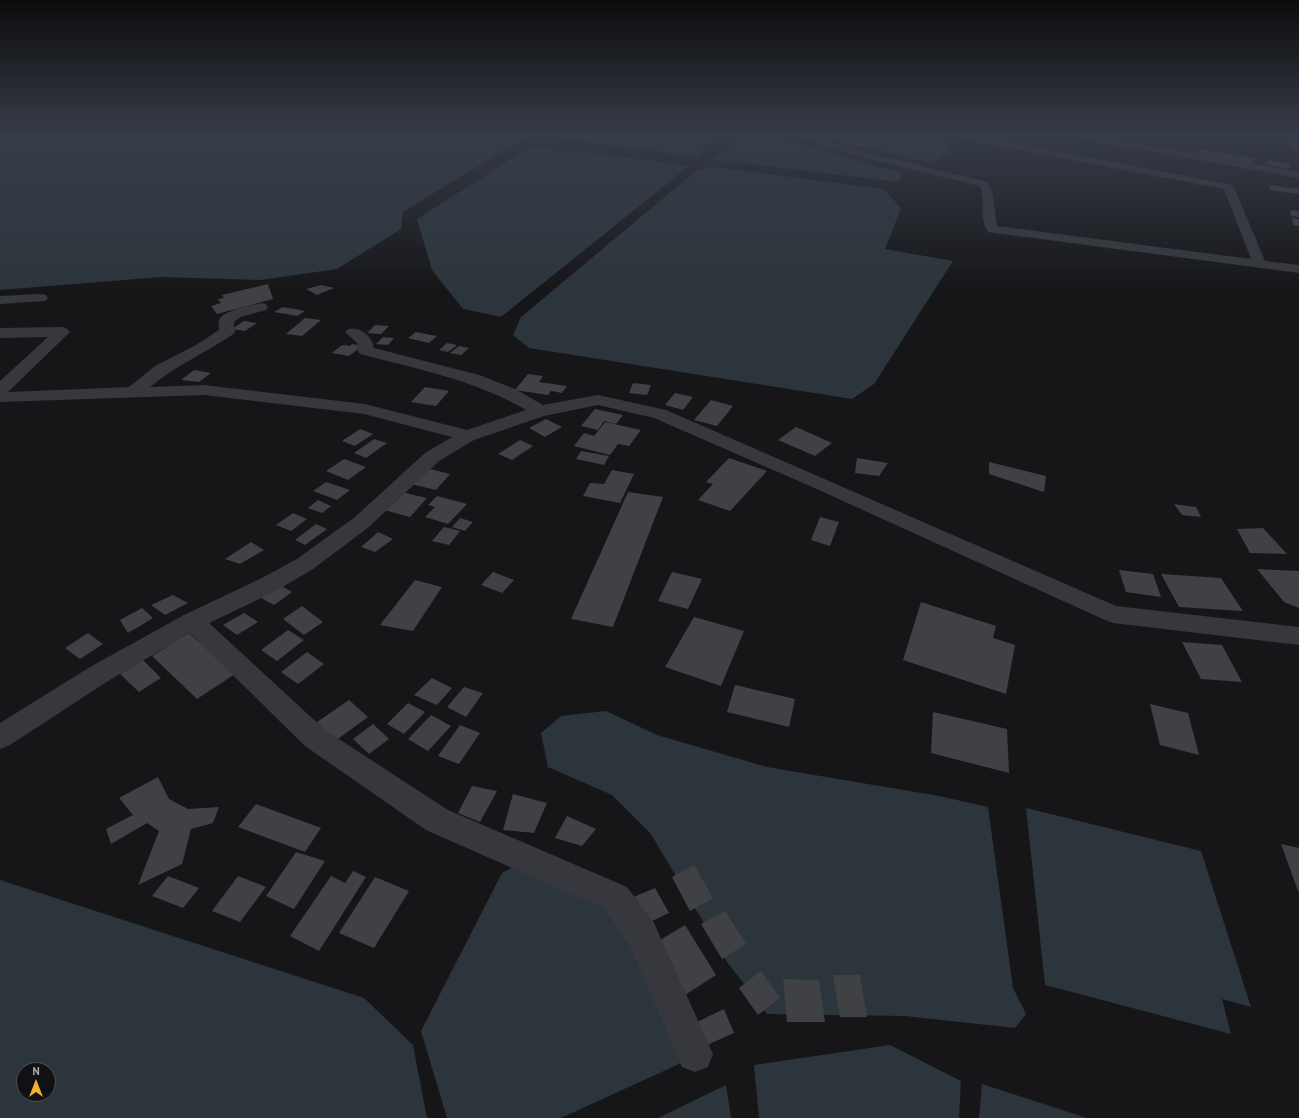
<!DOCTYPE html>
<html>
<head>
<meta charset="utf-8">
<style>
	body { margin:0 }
	#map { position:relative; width:1299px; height:1118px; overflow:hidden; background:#161618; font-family:"PT Sans",sans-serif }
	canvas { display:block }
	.north { position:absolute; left:16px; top:1062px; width:40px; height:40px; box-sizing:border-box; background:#111113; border:1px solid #4d4f55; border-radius:50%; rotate:0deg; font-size:11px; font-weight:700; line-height:16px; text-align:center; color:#a8adb8 }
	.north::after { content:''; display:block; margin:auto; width:14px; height:18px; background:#f2b134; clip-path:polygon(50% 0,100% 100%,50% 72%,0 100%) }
</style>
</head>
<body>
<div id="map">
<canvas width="1299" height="1118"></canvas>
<div class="north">N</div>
</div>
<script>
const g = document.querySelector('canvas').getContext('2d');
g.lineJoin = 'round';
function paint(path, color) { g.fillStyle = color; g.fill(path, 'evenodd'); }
const water = new Path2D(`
	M0,136H527L403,212L401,229L337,269L260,280L161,277L0,290Z
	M546,136H714L697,157Z
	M744,136H773L903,174L898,182L711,159Z
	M814,136H944L951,151L932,163Z
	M530,147L607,155L689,166L501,317L463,309L432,270L417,219Z
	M713,167L883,189L901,208L885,249L953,261L874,384L852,399L529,348L513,335L521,317L697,170Z
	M606,711L657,735L767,767L939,796L988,807L1013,988L1026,1014L1015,1028L905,1016L767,1014L727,962L651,834L612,795L548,767L541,733L561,716Z
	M1026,808L1201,851L1251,1007L1222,999L1231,1034L1045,985Z
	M526,860L621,911L690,1059L561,1118H447L421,1031L502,873Z
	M0,880L364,998L413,1045L427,1118H0ZM24,1070H48V1094H24Z
	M890,1045L961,1081L959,1118H759L754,1065Z
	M982,1084L1087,1118H979Z
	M726,1085L731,1118H658Z`);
const building = new Path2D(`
	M994,136H1009L1013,137L1006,142L989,139Z
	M1199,149L1256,158L1250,165L1197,155Z
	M1267,160L1292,164L1289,169L1264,164Z
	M1269,185L1299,189V194L1270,190Z
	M1290,210L1299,211V217L1291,216Z
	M1292,218L1299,219V226L1293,225Z
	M268,284L273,299L217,314L211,306L221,303L218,299L224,298L222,295Z
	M321,285L334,288L317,295L306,289Z
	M283,307L305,311L297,316L274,312Z
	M305,318L321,320L302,336L286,334Z
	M244,321L257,323L245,331L232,329Z
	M375,325L389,326L381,334L367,333Z
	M416,332L437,336L429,343L408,338Z
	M383,337L394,338L388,345L376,344Z
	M447,343L457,345L448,352L439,350Z
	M352,344L362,346L349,356L332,353L342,345L350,346Z
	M459,346L469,348L461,355L450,353Z
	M194,370L211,373L199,382L181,380Z
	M528,374L543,376L539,382L567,386L562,393L551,391L548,395L515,390Z
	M633,383L651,385L647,395L629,393Z
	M425,387L449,391L436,406L411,402Z
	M675,393L693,397L683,410L665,405Z
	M711,400L733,406L717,426L694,420Z
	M595,409L623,415L616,424L604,421L598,430L581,426Z
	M546,419L562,427L545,437L529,428Z
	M605,422L641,430L629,446L618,444L610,455L574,446L584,433L594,436Z
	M796,427L832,443L815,456L778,440Z
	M360,429L373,434L355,446L342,441Z
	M374,439L387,443L366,458L354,453Z
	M520,440L533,446L512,460L498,454Z
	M581,451L609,456L604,465L576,459Z
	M729,458L767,471L730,511L698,500L713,484L706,482Z
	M857,458L888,463L879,476L855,473Z
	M344,459L366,467L348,480L326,471Z
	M989,462L1046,476L1044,492L989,474Z
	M422,467L450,474L436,490L407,483Z
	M612,470L634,474L620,503L583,496L590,483L604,484Z
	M326,482L350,490L337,500L313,491Z
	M401,492L427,498L410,517L384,510Z
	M628,492L663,497L613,627L571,619Z
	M437,496L467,504L448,524L425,517L435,507L428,505Z
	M318,500L331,506L322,513L308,508Z
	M1174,504L1196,507L1201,517L1182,515Z
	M293,513L307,519L291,531L276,525Z
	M820,517L839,522L830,546L811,540Z
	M460,518L473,522L465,531L452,527Z
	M316,524L327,529L305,545L295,540Z
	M444,527L460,531L449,545L432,541Z
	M1263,528L1287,554L1250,553L1237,529Z
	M378,532L393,539L375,552L361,547Z
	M251,542L264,550L240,564L225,559Z
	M1257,569L1299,571V608L1284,602Z
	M1119,570L1153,574L1161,597L1126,592Z
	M493,572L514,580L502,593L481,585Z
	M672,572L702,579L688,609L658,601Z
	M1161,574L1221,578L1243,611L1179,607Z
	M415,580L442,587L413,631L380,625Z
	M278,584L292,592L274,605L261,598Z
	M173,595L188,603L165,615L151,605Z
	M921,602L996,626L993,638L1015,645L1006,694L903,660Z
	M302,606L323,622L304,635L283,619Z
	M142,608L153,618L128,633L120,620Z
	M244,613L258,622L237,635L223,625Z
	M694,617L744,631L721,686L665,667Z
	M288,630L304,640L277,661L261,650Z
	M88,633L103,644L80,659L65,648Z
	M189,633L235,674L197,699L152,656Z
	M1182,642L1222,645L1242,682L1201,679Z
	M307,652L324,664L298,684L281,672Z
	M143,660L161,678L139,692L120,674Z
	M432,678L452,688L437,705L414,695Z
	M735,685L795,699L789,727L727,712Z
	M464,687L483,693L466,717L447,707Z
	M349,700L368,717L335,741L317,722Z
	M408,703L425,712L404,734L387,724Z
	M1150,704L1188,713L1199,755L1160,745Z
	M933,712L1007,729L1009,773L931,753Z
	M431,715L451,726L428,751L408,739Z
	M373,724L389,739L369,754L353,739Z
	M460,725L480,733L459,764L438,756Z
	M158,777L169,799L188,809L219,807L213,823L191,829L182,864L138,885L159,831L147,823L111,844L106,829L133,815L119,798Z
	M472,786L497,791L480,822L458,813Z
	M513,794L547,803L534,833L503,830Z
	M256,804L321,828L305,852L238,827Z
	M567,816L596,829L582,846L555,838Z
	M1281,844L1299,848V892L1298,891Z
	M296,852L325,861L294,909L266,896Z
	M694,865L713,898L690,911L672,877Z
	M353,871L366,877L319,951L290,936L331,876L345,883Z
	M168,876L199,888L183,908L152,896Z
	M238,876L266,887L240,922L212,911Z
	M375,877L409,891L374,948L339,933Z
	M655,888L669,913L644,925L629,899Z
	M725,911L746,944L722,959L701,924Z
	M685,925L716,975L685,995L655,943Z
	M761,971L780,998L758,1015L739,988Z
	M833,975H860L867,1017H840Z
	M783,979L819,980L825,1022H787Z
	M724,1009L734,1033L707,1045L697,1022Z`);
const minor = new Path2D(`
	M795,136H810L855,150L988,182L993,195L997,226L1251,259L1224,189L961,139L957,136H978L1233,185L1265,261L1299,265V273L988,232C978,218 986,201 980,186L850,154Z
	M1076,136H1098L1299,172V178L1080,139Z
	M1285,136H1294L1299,144V155L1296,154Z
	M41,294L46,295L48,298L46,301L0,304V296Z
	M261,303L266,304L268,307L266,310L241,317L234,322L235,332L232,335C205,353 175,366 150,387L204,385L365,404L467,430L526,410C475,380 417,369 360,354L358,351L357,343L345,332L348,329C360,326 372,336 374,348L479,375L515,389L543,405L598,395L666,410L1116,606L1299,627V645L1113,623L1105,620L810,486L654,418L598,405L544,416L474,440L439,461L369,527L313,569L276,591L209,623L325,730L448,810L627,887L654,923L713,1054L708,1067L695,1072L682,1067L630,947L605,909L426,830L305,746L190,633L108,681L10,745L0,749V723L90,667L184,615L260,579L297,559L355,517L425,453L452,437L364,414L204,395L0,402V381L48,337L0,338V328L62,327L67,329L70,332L8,392L129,387L155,366L196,345L219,330C219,327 218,323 219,321C220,311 252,305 261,303Z`);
paint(water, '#2c353c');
paint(building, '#404145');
paint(minor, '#37383d');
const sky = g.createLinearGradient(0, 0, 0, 293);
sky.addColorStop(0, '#0c0c0d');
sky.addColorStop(0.46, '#363c48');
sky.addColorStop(1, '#363c4800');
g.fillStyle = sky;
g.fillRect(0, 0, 1299, 293);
</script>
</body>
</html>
